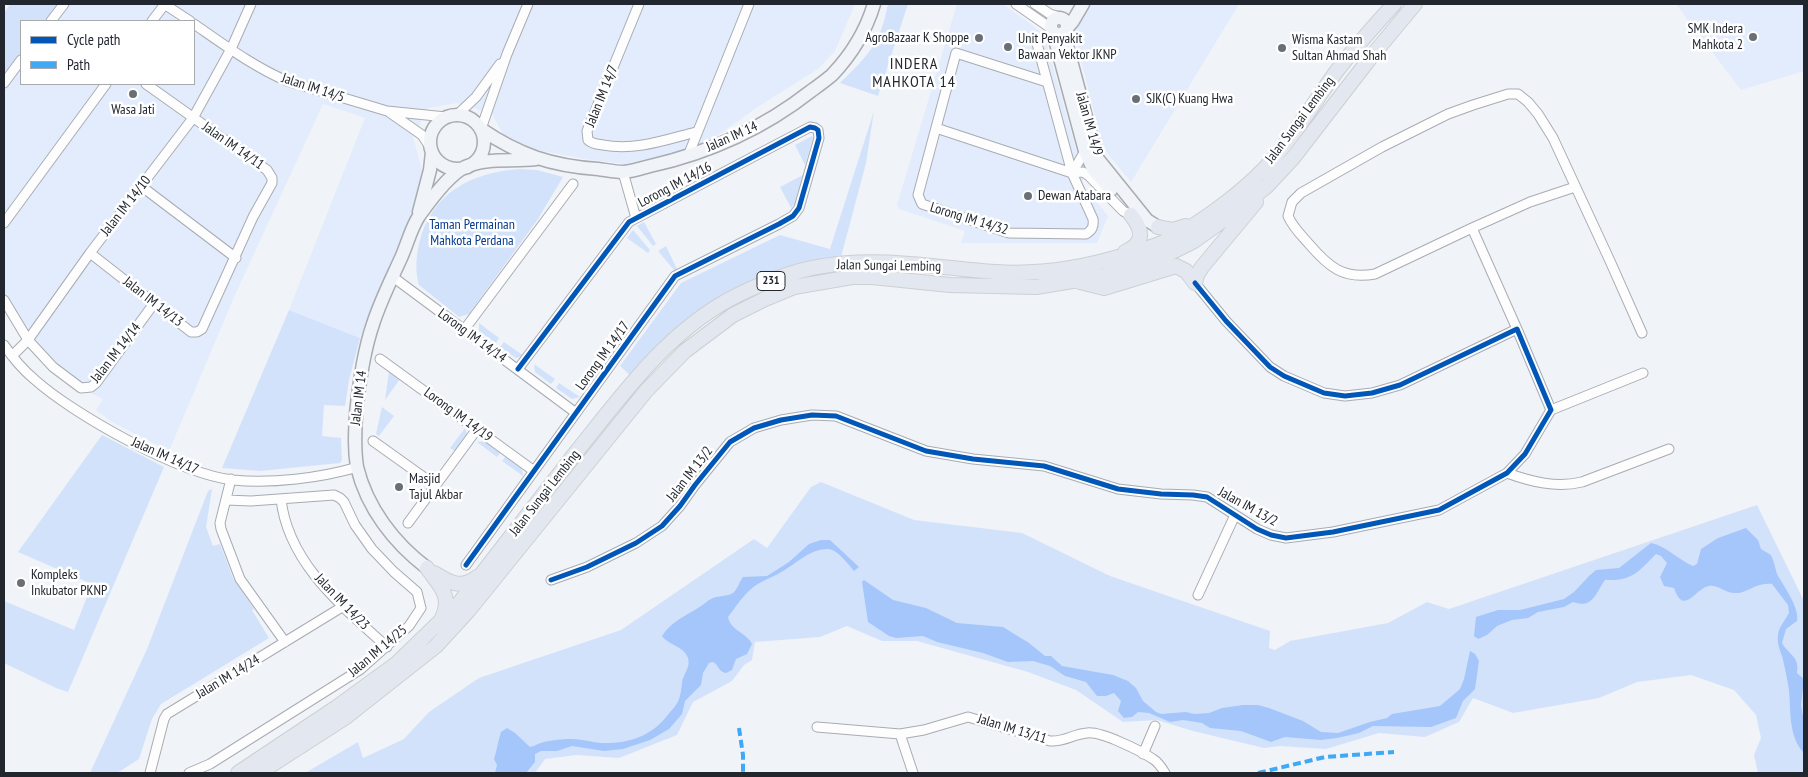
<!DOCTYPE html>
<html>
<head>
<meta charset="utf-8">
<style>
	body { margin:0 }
	#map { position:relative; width:1808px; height:777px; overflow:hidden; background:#f0f3f8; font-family:"PT Sans Narrow",sans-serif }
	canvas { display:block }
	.frame { position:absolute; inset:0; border:5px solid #22272f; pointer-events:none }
	.legend { position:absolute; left:20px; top:20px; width:175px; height:65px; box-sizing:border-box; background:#fff; border:1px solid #a7a9ac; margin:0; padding:6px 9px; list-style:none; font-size:15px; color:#22272f }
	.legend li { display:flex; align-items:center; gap:10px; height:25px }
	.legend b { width:25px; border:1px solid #a7a9ac }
</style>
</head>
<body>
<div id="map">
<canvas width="1808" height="777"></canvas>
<div class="frame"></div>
<ul class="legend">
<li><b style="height:6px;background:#0057b8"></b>Cycle path</li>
<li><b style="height:6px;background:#3fa9f5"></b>Path</li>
</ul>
</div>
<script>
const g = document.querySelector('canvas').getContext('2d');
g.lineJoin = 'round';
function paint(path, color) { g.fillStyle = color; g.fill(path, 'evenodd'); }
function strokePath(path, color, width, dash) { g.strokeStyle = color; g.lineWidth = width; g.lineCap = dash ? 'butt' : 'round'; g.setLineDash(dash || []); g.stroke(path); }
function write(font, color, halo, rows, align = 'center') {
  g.font = font + ' "PT Sans Narrow",sans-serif'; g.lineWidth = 5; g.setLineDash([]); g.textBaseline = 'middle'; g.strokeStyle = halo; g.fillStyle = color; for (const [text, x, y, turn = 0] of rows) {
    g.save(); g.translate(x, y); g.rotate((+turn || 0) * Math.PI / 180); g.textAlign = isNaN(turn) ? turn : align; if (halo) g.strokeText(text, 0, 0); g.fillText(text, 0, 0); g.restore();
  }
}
const built = new Path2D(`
	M64,4H855L835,51L818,69L756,108L711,140L682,151L625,164L585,159L532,149L516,144L503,134L492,114L457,103L428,108L413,137L423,174L421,193L360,338L289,310L365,118L323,104L234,297L169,451L112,422L96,410L103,399L81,388L53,367L4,300V83L21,60V84H194V21H51Z
	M957,4H1003L1044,34L1084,179L1081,183L1108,216L1097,243H961L965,231L899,209L897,205Z
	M1087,4H1239L1131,182L1103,148L1075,36L1073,35Z
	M1676,4H1804V71L1741,90Z`);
const green = new Path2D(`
	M10,4H59L47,21H21V56L4,79V13Z
	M888,4H908L878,96L840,83C869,54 880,45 888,4Z
	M874,111L866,163L841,257C817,262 791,265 767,274C712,294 675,334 633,373L630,375L620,366L681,283L780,235L830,249Z
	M812,136L813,138L805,165L795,145Z
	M519,169L537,170L563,177L538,219L469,314L459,317L419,285C415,272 416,257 419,244C431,193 470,173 519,169Z
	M803,175L795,203L791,208L780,187Z
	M644,222L656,244L653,246L637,226Z
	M633,230L650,250L648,253L627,238Z
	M666,246L677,269L674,270L658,251Z
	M289,310L360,338L349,380L345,406L324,405L322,436L341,438L342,460L340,463L260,471L222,468Z
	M479,323L499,338L496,343L479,331Z
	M504,342L524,356L516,358L500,347Z
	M534,364L555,379L551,384L535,372Z
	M389,371L400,379L385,400Z
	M559,383L580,397L572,399L556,388Z
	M382,407L394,416L379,436L376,434Z
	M465,428L467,434L455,451L450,448Z
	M102,435L164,467L68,692L56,688L4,663V601L74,630L92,584L18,552Z
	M485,441L501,452L497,457L477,442Z
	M506,456L522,468L523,476L502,461Z
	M821,482L914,520L1022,533L1110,576L1270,631L1269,648L1275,650L1290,641L1388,623L1427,602L1449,609L1757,505L1804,601V773H1758L1754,755L1761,738L1756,715L1734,690L1691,675L1637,682L1599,698L1513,713L1473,698L1459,722L1425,737L1379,733L1326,749L1280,746L1264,748L1193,731L1157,720L1123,722L1076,690L1028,672L917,641H882L847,626L820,637L755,642L752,660L744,665L732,681L693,702L677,735L619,758L576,755L545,759L535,773H305L358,742L363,758L404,739L429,712L479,678L621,630L754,539L767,548L811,487Z
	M212,489L206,527L213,546L220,544L233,578L254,609L252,610L269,638L161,704L152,719L139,759L117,773H90L147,649L208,491Z`);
const water = new Path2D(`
	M1746,528L1758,540L1761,549L1771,555C1774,561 1775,568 1777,574C1783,585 1800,608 1797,621L1786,629L1782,643C1785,650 1796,656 1797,664C1798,667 1797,670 1797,673L1804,679L1801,705L1804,722V753C1788,736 1791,711 1789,690C1788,683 1784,663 1782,656C1779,648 1777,643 1778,634C1779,627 1786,619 1789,613L1788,605L1772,584C1754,582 1748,594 1735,593C1725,593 1717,584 1709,586C1695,588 1684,617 1674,588L1664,586L1660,577L1667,563L1661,556L1656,554C1638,572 1633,581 1605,580C1595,594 1593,609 1573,602L1564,607L1538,612L1528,618L1512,620L1497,626L1487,635L1478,639L1474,636L1476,617L1498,610H1520L1564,599L1574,592L1589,576L1596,570L1619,568L1651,543C1666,546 1679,560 1693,566L1697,564L1701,549L1718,538Z
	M821,540H830L859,567L854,571C848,564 837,549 828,549C810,549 797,563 783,571C772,578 759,581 750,590C742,597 735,608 728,617C731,631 746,632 752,644L747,654L736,659L732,670L726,673C718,672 719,665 713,662L709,663L703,673L701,685L685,701L682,714L669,729L650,740L623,749L604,751L572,746L557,751H541L535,754V762L526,773H495L497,765L494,759C497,750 498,741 501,732L507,728L515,733L530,747C535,746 539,743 544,742C552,740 563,739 571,739C582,739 591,742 601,743C627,744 650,737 666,717C678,703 680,702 682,683C683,674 691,667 688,658C684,646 668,645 662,636C671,622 685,616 698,608C703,605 707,601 711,599C718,595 727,597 733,593C738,589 739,582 743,577L767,576L789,562L809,544Z
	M864,580L893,600L926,608L957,623L1003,627L1029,643L1045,656H1051L1062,666L1113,675L1128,681L1136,688L1143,701L1156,712L1161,714L1186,712L1194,714L1209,713L1222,708L1243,705H1258L1269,708L1303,721L1321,732L1338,733L1370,722L1387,718L1392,714L1440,706L1453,695L1460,689L1464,679L1470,651L1475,654L1479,661L1475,689L1463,701L1456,718L1431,727L1373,726L1359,733L1337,738L1321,740L1285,737L1271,742L1241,731L1210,728L1202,723L1183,720L1170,722L1149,713L1138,712L1132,717L1124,718L1118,711L1121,701L1114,693L1106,696H1097L1086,682L1065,676L1050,666L1033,661L1008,662L983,653L937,642L923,636L896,638L889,636L868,622L862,582Z`);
const street = new Path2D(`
	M164,4L190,21
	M639,4L587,131L588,140C592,144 597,144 603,145C635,151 665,140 696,132
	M1016,4L1052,29
	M1035,4L1050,14L1060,17
	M51,21L64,4
	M152,21L165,4
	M194,24C223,44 254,67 287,81L387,111L446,117
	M1036,40L1072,173L1093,219C1094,227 1092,230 1086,234L1009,233L922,204L918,195L956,53L1047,82
	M4,83L21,60
	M389,112L422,135L430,147
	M458,114L476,97L500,64
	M936,128L1072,173L1083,172L1089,176L1123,211L1131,215
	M481,129L507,54L528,4
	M688,156L749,4
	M623,172L636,218
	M1072,173L1085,151
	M141,186L236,258
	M4,223L106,84
	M1472,228L1530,202L1575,187
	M90,253L191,332H197L202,329L253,217L272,183V178L267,170L146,84
	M393,277L576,413
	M4,300L28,340L53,367L81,388L91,387L96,383L155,302
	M1517,329L1472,228L1375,274C1343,280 1328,266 1309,244C1301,235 1292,226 1288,216L1292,202L1301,193L1382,147L1448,114L1473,105L1508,94H1518L1528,102L1538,114L1553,138L1610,261L1642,333
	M464,330L573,184
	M4,345C13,358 22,369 34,379C74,415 180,474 233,480C272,484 320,478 358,467
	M12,356L28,340L90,253L193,118L231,49L251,4
	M380,359L534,471
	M1551,410L1643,373
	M373,441L436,486
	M1507,473C1532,482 1556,488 1582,482L1669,449
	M231,479L220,523L221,529L240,579L285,642
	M281,499C288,563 342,606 387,647
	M408,523L477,429
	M466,565L675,276L779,224L793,216L799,208L819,138L818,130L815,128L810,127L629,222L518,369
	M551,580L587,567L636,543L662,526L680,506L695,485L730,442L754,428L781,420L812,415L836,416L926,451L973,459L1044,466L1118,489L1161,494L1193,495L1207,497L1257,529L1271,535L1286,538L1333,532L1439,510L1507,473L1525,454L1551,410L1517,329L1400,385L1372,393L1345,396L1324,393L1284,376L1270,367L1226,321L1195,283
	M1198,595L1235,515
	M817,727L900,734L924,730L968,717L1050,741C1065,742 1073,734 1087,733C1101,731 1141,751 1153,759C1158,762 1162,768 1165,773
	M900,734L913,773
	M1143,754L1155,726
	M150,773L164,719L167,714L342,607
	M189,773L210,764L361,669L409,626L421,608L417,592L394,572L372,549L355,525L344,502L340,498L334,495L251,501L226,500`);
const secondary = new Path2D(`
	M1051 26a8 8 0 1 1 16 0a8 8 0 1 1-16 0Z
	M1067,28L1073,21L1083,4
	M1066,31V42L1097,158L1147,220L1158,227
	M1053,32L1085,151L1093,169L1111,190
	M430 142a27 27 0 1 1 54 0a27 27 0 1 1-54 0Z
	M481,129C519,155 552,166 598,169C606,170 616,172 624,172C633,171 642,168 650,166C708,153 764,128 811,91C818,86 825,81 832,75C852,54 866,31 874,4
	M419,212L430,170L432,152
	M427,568C394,543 367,508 357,467C354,449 355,432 356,414C359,384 363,353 373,324C380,302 391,280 401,258C407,245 411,228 419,216C429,202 448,175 465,167C488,157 513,162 536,159`);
const primary = new Path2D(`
	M1158,227L1173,230L1186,226
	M1125,252C1145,243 1143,230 1131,215
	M1080,282L1104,288L1176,266L1186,271L1195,283
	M1195,283L1197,275L1202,267L1256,202
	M427,568C439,585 453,596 442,618
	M434,573C449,582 460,590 477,577
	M238,773L337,707L396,664L460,602C499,551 538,501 577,451C622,395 664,336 728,300C754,286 794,270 823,266C878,256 940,268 995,272C1039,275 1083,268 1125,255C1140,250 1156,247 1170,239C1201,223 1241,193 1265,168C1292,139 1313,104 1336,72C1354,48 1374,26 1394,4
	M259,773L346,717L436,646L469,610L646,391L685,351L733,315L765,299L794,287L852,277H872L950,285L1036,287L1103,276L1158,259L1194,241L1236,211L1267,186L1293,158L1371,57L1415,4`);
const quiet = new Path2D(`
	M739,728L743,755V773
	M1258,773L1325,757L1394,752`);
const cycleway = new Path2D(`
	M466,565L675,276L779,224L793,216L799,208L819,138L818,130L815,128L810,127L629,222L518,369
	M551,580L587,567L636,543L662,526L680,506L695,485L730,442L754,428L781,420L812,415L836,416L926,451L973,459L1044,466L1118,489L1161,494L1193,495L1207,497L1257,529L1271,535L1286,538L1333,532L1439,510L1507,473L1525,454L1551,410L1517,329L1400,385L1372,393L1345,396L1324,393L1284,376L1270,367L1226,321L1195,283`);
const markers = [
	[1753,37,5,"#6a6e75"],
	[979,38,5,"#6a6e75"],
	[1008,47,5,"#6a6e75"],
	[1282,48,5,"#6a6e75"],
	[133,94,5,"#6a6e75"],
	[1136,99,5,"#6a6e75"],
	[1028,196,5,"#6a6e75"],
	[399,487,5,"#6a6e75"],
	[21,583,5,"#6a6e75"]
];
const shields = [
	[771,281,28]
];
const shieldNames = [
	["231",771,281]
];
const poiNames = [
	["SMK Indera",1743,29,"right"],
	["Mahkota 2",1743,45,"right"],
	["AgroBazaar K Shoppe",969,38,"right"],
	["Unit Penyakit",1018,39],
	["Bawaan Vektor JKNP",1018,55],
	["Wisma Kastam",1292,40],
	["Sultan Ahmad Shah",1292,56],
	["SJK(C) Kuang Hwa",1146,99],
	["Wasa Jati",133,110,"center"],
	["Dewan Atabara",1038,196],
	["Masjid",409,479],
	["Tajul Akbar",409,495],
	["Kompleks",31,575],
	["Inkubator PKNP",31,591]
];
const streetNames = [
	["Jalan IM 14/5",313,88,18],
	["Jalan IM 14/7",602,96,-68],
	["Jalan Sungai Lembing",1300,120,-53],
	["Jalan IM 14/9",1089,124,74],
	["Jalan IM 14",732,137,-24],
	["Jalan IM 14/11",233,146,35],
	["Lorong IM 14/16",675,185,-28],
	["Jalan IM 14/10",126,206,-52],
	["Lorong IM 14/32",969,219,17],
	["Jalan Sungai Lembing",889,266,1],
	["Jalan IM 14/13",153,302,38],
	["Lorong IM 14/14",472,336,36],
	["Jalan IM 14/14",116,353,-52],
	["Lorong IM 14/17",603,356,-54],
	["Jalan IM 14",359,398,-83],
	["Lorong IM 14/19",458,415,36],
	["Jalan IM 14/17",165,456,24],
	["Jalan IM 13/2",690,474,-52],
	["Jalan Sungai Lembing",545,493,-52],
	["Jalan IM 13/2",1248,507,29],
	["Jalan IM 14/23",342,602,46],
	["Jalan IM 14/25",378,651,-40],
	["Jalan IM 14/24",228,677,-31],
	["Jalan IM 13/11",1012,729,17]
];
const parkNames = [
	["Taman Permainan",472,225],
	["Mahkota Perdana",472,241]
];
const quarterNames = [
	["INDERA",914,64],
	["MAHKOTA 14",914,82]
];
paint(built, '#e3ecfc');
paint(green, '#d3e2fb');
paint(water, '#a5c6fb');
strokePath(street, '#a8acb2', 11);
strokePath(secondary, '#a8acb2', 15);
strokePath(primary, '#cdd0d3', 16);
strokePath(street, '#fdfdfe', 9);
strokePath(secondary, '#f0f3f7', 12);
strokePath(primary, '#e3e8f0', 14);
strokePath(quiet, '#3fa9f5', 4, [8, 4]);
strokePath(cycleway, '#0057b8', 5);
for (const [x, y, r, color] of markers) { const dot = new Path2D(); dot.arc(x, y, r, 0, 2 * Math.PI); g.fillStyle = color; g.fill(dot); strokePath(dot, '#fff', 2); }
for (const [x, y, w] of shields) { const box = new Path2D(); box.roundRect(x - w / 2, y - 9.5, w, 19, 4); g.fillStyle = '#fff'; g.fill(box); strokePath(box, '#22272f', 1); }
write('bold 12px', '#22272f', null, shieldNames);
write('14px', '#22272f', '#fff', poiNames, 'left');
write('14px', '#22272f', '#fff', streetNames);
write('14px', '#03398c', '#fff', parkNames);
g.letterSpacing = '1px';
write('16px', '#22272f', '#fff', quarterNames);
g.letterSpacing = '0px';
</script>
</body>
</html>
